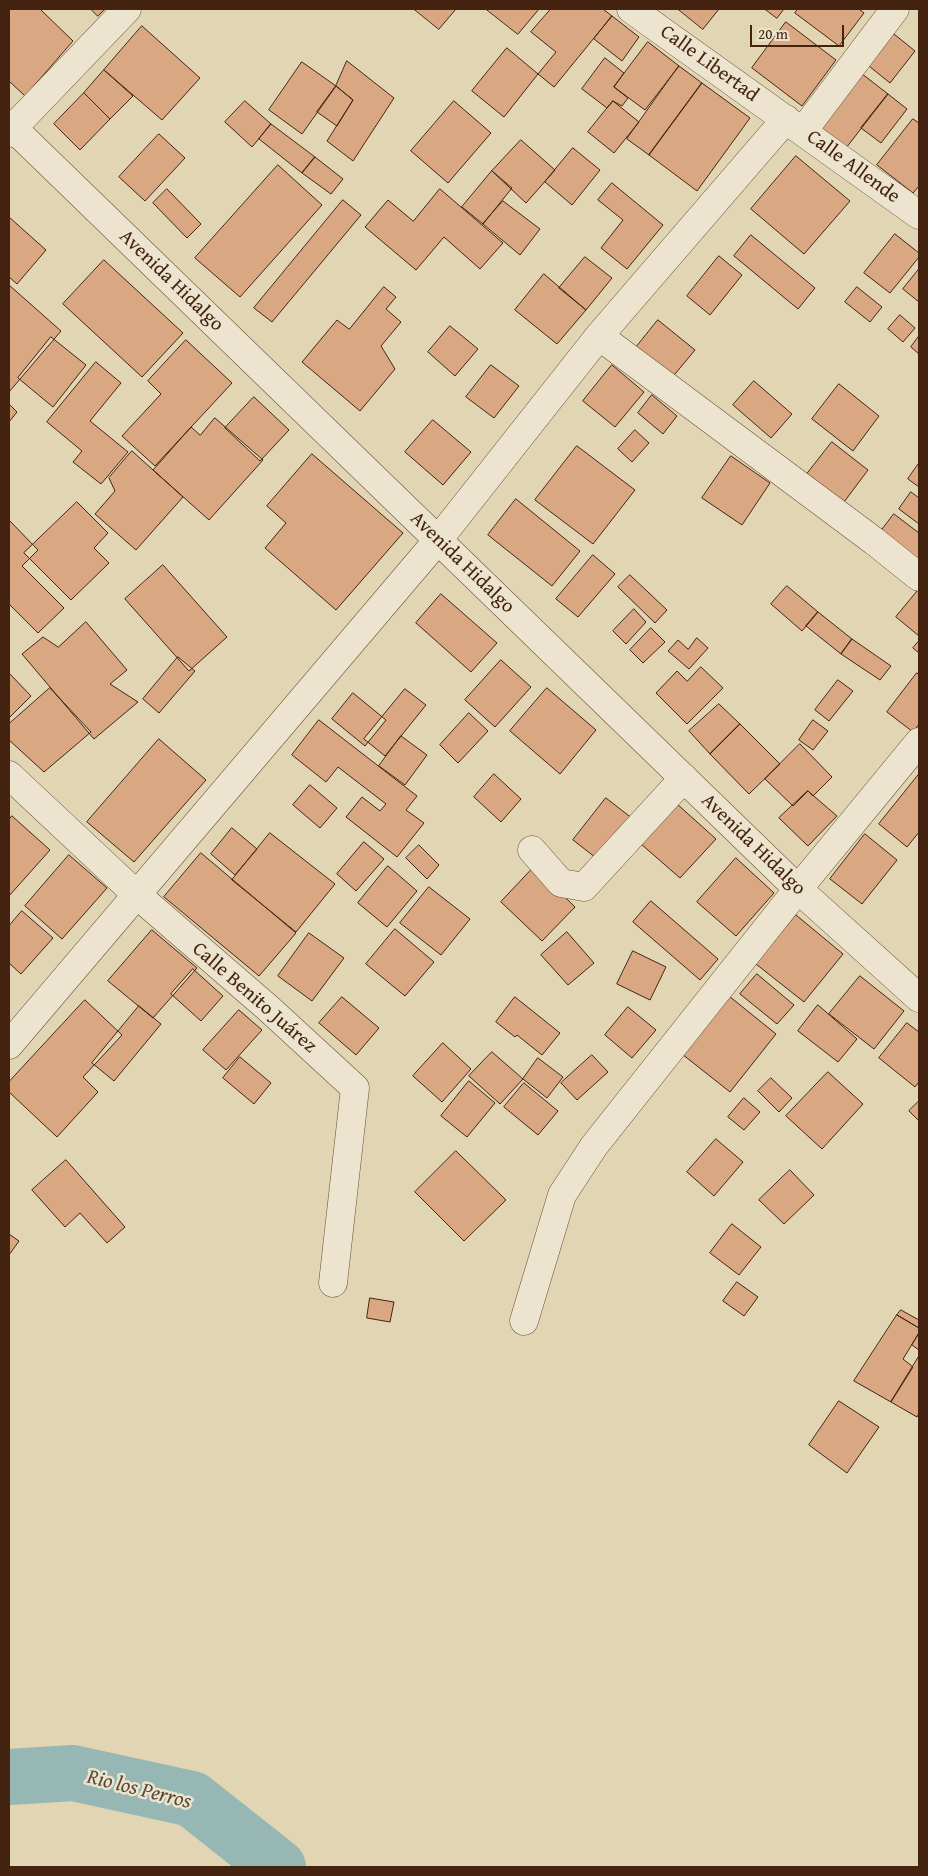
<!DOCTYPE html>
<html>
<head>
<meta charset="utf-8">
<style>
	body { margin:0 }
	#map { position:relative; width:928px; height:1876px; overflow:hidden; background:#e1d5b4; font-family:"Gentium Book Plus",serif }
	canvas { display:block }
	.frame { position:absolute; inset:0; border:10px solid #442411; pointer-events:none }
	.scale { position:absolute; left:750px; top:25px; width:94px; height:22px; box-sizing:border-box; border:2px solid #442411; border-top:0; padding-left:6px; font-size:15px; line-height:18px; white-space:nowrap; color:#442411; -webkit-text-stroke:4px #ece4ce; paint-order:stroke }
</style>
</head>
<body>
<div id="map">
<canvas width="928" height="1876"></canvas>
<div class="frame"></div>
<div class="scale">20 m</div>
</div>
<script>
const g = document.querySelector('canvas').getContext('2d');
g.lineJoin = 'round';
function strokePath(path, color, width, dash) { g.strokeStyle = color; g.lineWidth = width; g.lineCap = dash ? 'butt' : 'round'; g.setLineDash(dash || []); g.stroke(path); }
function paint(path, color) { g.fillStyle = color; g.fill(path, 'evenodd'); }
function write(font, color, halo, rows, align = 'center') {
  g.font = font + ' "Gentium Book Plus",serif'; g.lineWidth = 5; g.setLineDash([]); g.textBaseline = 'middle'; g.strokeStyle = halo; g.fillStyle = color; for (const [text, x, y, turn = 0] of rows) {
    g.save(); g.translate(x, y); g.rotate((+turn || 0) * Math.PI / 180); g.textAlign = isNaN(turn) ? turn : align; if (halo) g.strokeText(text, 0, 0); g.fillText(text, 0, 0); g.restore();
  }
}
const river = new Path2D(`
	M9,1777L73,1773L192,1799L278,1867`);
const building = new Path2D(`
	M9,9H40L73,41L25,96L9,81Z
	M91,9H105L98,16Z
	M414,9H456L439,29Z
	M486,9H539L518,34Z
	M551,9H603L612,16L554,87L538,74L556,52L531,32Z
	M678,9H719L703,29Z
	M765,9H784L777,18Z
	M798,9H859L864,13L839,46L795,13Z
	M612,16L639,37L622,61L594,39Z
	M786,22L836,60L802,106L752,68Z
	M142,26L200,78L162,120L104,70Z
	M889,30L915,51L890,83L864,62Z
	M648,42L679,66L645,110L614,87Z
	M507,48L538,74L504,117L472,91Z
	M605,58L624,73L614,87L628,98L622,106L613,101L607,108L582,89Z
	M347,61L394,98L353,161L327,141L353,100L336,86Z
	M302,62L336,86L302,134L269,110Z
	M679,66L702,83L649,155L627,139Z
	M104,70L133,96L110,119L84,93Z
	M857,70L888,94L846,148L815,124Z
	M702,83L750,118L697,191L649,155Z
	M336,86L353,100L337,126L317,112Z
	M84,93L110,119L80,150L54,124Z
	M888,94L907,109L881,143L861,128Z
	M245,101L271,124L252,147L225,122Z
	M454,101L491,133L448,183L411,151Z
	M613,101L639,122L614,153L588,132Z
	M913,119L919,123V186L913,193L877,165Z
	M271,124L315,157L302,173L259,139Z
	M159,134L185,158L145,201L119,177Z
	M521,140L555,170L526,203L492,171Z
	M573,148L600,170L572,205L545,182Z
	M796,156L850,201L804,254L751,209Z
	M315,157L343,179L331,194L302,173Z
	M278,165L322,205L240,297L195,258Z
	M492,171L512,188L483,224L462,207Z
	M612,183L663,225L627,269L601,248L623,220L598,200Z
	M167,189L201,224L187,238L153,203Z
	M440,189L503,243L480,269L444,237L416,270L365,227L388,200L413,221Z
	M343,200L361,215L272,322L254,308Z
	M503,201L540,229L520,255L483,224Z
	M9,217L46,250L17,284L9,277Z
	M895,234L919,253V257L890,293L864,273Z
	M751,235L815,288L798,309L734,256Z
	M719,256L742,275L710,315L687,296Z
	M585,257L612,278L586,310L559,288Z
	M104,260L183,333L142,377L63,304Z
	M919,269V302L903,289Z
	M544,274L586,310L557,344L515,310Z
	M9,285L61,331L9,392Z
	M384,287L396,297L386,309L401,322L381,346L395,369L360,411L302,362L337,320L349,329Z
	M857,287L882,307L870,322L845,302Z
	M900,315L915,328L903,342L888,329Z
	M658,320L695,350L670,380L634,350Z
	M450,326L478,349L455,376L428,352Z
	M919,336V354L911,347Z
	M51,337L86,365L53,407L18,378Z
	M186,340L232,383L155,466L122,436L161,394L148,381Z
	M96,362L121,383L90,421L128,452L101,484L73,462L82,451L47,422Z
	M491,365L519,386L494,418L466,397Z
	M612,365L644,392L615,427L583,401Z
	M754,381L792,414L771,438L733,405Z
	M839,384L879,416L853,451L812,419Z
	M652,395L677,416L663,434L638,413Z
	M254,397L289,430L260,461L225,428Z
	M9,404L17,412L9,422Z
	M215,418L263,460L209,520L153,470L191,427L200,435Z
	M433,420L471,452L443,485L405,452Z
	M635,430L649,443L632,462L618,449Z
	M832,442L868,470L844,502L807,474Z
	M577,446L635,490L593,544L535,500Z
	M132,451L183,497L136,550L95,514L115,491L109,478Z
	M312,454L403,533L336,610L265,548L286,523L267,506Z
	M731,456L770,483L742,525L702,498Z
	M919,463V487L908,479Z
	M911,492L919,498V524L899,509Z
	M516,499L580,551L552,586L488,535Z
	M77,502L108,533L94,548L109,563L71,600L24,553Z
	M894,514L919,533V567L878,535Z
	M9,520L38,550L22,566L64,608L38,633L9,604Z
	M593,555L615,574L578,617L556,599Z
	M163,565L227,637L189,671L125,599Z
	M630,575L667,610L655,623L618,587Z
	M787,586L818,612L802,631L771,604Z
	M919,589V636L896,617Z
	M441,594L497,643L471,672L416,623Z
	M634,609L646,622L626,644L613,631Z
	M818,612L852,639L841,654L806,626Z
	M86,622L127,670L110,684L138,702L94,739L22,654L43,637L58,647Z
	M651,628L665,642L643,663L630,650Z
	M697,638L708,648L689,669L668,651L678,640L688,649Z
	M852,639L891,666L880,680L841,654Z
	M919,641V653L913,648Z
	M178,657L195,671L159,713L143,699Z
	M501,660L531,687L495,727L465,700Z
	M701,667L723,688L687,724L656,693L677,671L687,681Z
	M9,673L31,696L9,718Z
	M917,673L919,675V724L913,732L887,712Z
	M838,680L853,691L829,721L815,710Z
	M50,688L91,732L44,772L9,740V724Z
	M547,688L596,730L560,774L510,731Z
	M405,689L426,705L385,756L364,739Z
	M353,693L386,720L365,746L332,719Z
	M719,704L740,724L710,754L689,731Z
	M469,713L488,731L458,763L440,745Z
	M319,720L417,796L406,810L424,823L397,857L346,817L362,797L380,811L386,804L338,767L326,782L292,755Z
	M813,720L828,731L813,750L799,740Z
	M740,724L780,764L749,794L710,754Z
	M401,736L427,755L405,785L379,766Z
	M159,739L206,780L134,862L87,822Z
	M800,744L832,777L813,796L808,791L793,806L765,779Z
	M494,774L521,799L501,822L474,797Z
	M919,774V832L907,847L879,824Z
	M310,785L337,808L320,828L293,805Z
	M808,791L837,816L808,846L779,818Z
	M606,798L633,819L600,861L573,840Z
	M677,804L716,839L680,878L641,844Z
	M12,816L50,850L9,896V820Z
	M232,828L257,849L235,875L211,854Z
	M270,833L335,884L296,932L232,880Z
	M865,834L897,860L862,904L830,879Z
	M364,842L384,859L356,891L337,874Z
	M419,845L439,865L427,879L406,858Z
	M201,853L296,933L259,976L164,897Z
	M69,855L107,888L62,939L25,906Z
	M736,858L774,893L736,936L697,902Z
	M388,866L417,891L387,927L358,903Z
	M534,867L575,907L542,941L501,902Z
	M429,887L470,919L441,955L400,923Z
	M651,901L718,959L700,980L633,922Z
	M22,911L53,938L21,974L9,963V926Z
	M796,915L843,954L804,1002L756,964Z
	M395,929L434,962L405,996L366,964Z
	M152,930L197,968L153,1018L108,981Z
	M567,932L594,963L568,985L541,955Z
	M309,933L344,958L312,1001L278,976Z
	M633,951L666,967L650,1000L617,984Z
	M193,969L223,996L201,1021L171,994Z
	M757,974L794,1005L777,1024L740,994Z
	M860,976L904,1011L874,1049L829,1014Z
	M729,996L776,1034L730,1092L682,1054Z
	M342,997L379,1028L356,1055L319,1023Z
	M515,997L560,1033L542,1055L517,1035L515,1037L496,1022Z
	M85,1000L122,1035L83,1077L98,1092L57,1137L9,1092V1082Z
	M818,1005L857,1039L838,1062L798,1031Z
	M139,1006L161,1024L114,1081L92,1063Z
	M628,1007L656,1030L632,1058L605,1035Z
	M239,1010L262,1030L226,1070L203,1050Z
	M907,1023L919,1032V1082L915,1087L879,1058Z
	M443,1043L471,1069L442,1102L413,1076Z
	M492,1052L523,1079L500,1104L469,1076Z
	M592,1055L608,1072L577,1100L561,1083Z
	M240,1057L271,1083L254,1104L223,1078Z
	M538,1058L563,1077L547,1098L523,1079Z
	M828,1072L863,1104L822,1149L786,1116Z
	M771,1078L792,1098L779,1112L758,1091Z
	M469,1081L495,1103L467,1137L441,1116Z
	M524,1083L558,1111L538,1135L504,1107Z
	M744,1098L760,1112L744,1130L728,1117Z
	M919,1101V1121L909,1111Z
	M716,1139L743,1162L714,1196L687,1172Z
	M456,1151L506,1200L464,1241L415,1192Z
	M66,1160L125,1227L107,1243L80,1213L65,1227L32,1190Z
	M790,1170L814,1195L784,1224L759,1200Z
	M732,1224L761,1247L739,1275L710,1253Z
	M9,1234L19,1241L9,1255Z
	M737,1282L758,1297L744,1316L723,1301Z
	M370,1298L394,1302L390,1322L367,1318Z
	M901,1310L919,1320V1328L897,1315Z
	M897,1315L919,1328V1333L903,1359L913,1367L891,1402L854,1381Z
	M919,1333V1350L912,1345Z
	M919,1356V1413L917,1417L891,1402Z
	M839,1401L879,1427L847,1473L809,1445Z`);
const minor = new Path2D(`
	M127,9L13,128L798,889L919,998
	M631,9L919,215
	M803,131L895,9
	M599,336L874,541L919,577
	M9,775L136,894L268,1008L355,1088L333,1283
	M532,850L561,883L584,887L684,778
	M9,1045L438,540L599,336L786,119
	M524,1321L562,1195L594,1146L798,889L919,742`);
const tertiary = new Path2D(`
	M9,124L13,128L9,133`);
const streetNames = [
	["Calle Libertad",709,64,36],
	["Calle Allende",853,167,36],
	["Avenida Hidalgo",171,281,44],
	["Avenida Hidalgo",462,563,44],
	["Avenida Hidalgo",753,845,44],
	["Calle Benito Juárez",254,998,41]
];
const waterNames = [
	["Rio los Perros",139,1790,14]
];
strokePath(river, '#96b7b4', 56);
paint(building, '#d9a883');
strokePath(building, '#442411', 1);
strokePath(minor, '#6b503a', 29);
strokePath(tertiary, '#6b503a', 29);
strokePath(minor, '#ece4ce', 28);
strokePath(tertiary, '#ece4ce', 28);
write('20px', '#442411', '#ece4ce', streetNames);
write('italic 21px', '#58493a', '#ece4ce', waterNames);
</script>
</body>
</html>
